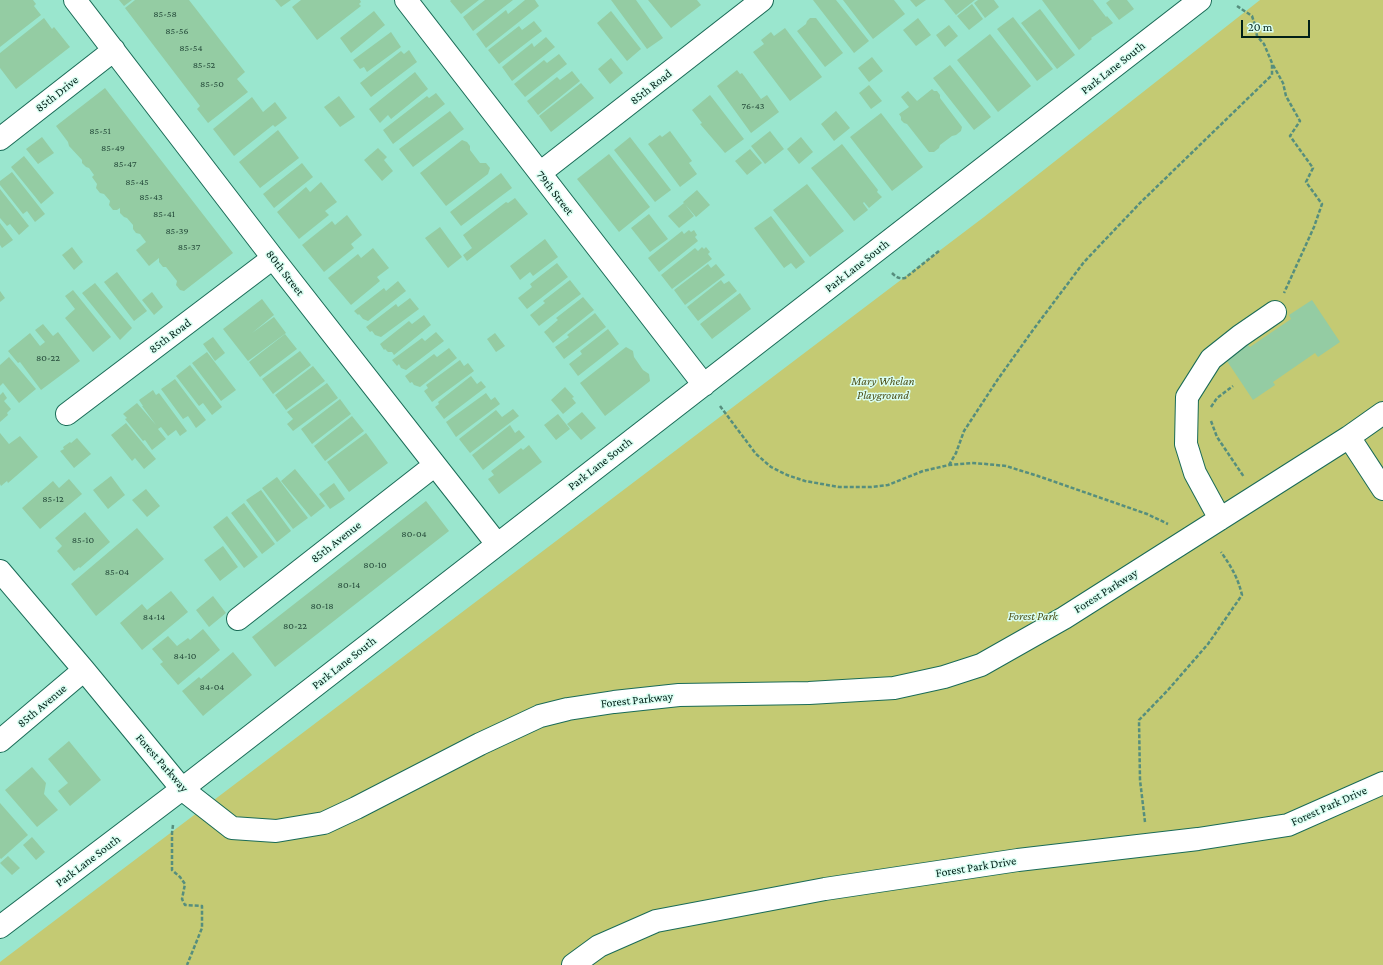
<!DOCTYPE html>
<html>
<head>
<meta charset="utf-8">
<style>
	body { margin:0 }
	#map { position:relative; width:1383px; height:965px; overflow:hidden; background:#9ae6ce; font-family:"Crimson Pro",serif }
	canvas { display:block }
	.scale { position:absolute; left:1241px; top:20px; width:69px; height:18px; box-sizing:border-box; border:2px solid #012018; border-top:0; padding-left:5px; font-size:12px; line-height:14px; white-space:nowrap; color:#012018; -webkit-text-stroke:3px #dafef2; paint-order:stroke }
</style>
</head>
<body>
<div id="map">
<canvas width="1383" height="965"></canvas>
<div class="scale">20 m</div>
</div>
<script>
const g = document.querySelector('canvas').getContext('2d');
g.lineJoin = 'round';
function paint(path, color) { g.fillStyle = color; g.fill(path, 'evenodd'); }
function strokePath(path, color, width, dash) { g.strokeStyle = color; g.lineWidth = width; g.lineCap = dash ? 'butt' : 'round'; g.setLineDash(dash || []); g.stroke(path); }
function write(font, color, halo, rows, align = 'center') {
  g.font = font + ' "Crimson Pro",serif'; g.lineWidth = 3; g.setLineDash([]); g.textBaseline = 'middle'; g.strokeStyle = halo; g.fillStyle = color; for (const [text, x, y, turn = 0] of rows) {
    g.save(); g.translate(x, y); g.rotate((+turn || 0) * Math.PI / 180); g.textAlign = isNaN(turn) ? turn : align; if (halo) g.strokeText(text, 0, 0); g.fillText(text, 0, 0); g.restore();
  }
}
const green = new Path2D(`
	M1260,0H1383V965H0V962L984,217Z`);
const building = new Path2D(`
	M0,0H33L36,4L34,6L41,15L0,47Z
	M119,0H132L124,6Z
	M135,0H189L245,72L237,79L248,92L208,123L197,109L200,106L125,8Z
	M275,0H291L281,7Z
	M301,0H360L361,2L359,4L361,6L317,40L292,7Z
	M451,0H479L461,14L450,1Z
	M485,0H513L473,31L463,17Z
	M525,0H535L539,6L486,48L476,34L506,10L508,14Z
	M611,0H636L663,38L647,49Z
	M648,0H697L701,5L671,28Z
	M813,0H836L869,41L854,53Z
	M843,0H894L905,14L873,39Z
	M910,0H926L916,7Z
	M944,0H975L956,15Z
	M978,0H994L999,7L985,18L974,3Z
	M1042,0H1093L1106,17L1107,16L1113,23L1094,36L1091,38L1092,39L1079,50Z
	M1110,0H1127L1134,9L1119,20L1106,3Z
	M972,4L983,19L969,30L957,16Z
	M1040,9L1075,55L1057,69L1021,23Z
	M374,11L385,25L351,53L340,38Z
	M611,11L641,49L627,61L597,23Z
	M1013,17L1053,69L1037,81L997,29Z
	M44,18L52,29L54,27L70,47L16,89L0,68V53Z
	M810,18H816L843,53L825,67L797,31L806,24L807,21Z
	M918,18L931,35L916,46L903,30Z
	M534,21L542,31L499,64L488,50L519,26L522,30Z
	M949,25L958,36L945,47L936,35Z
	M785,28L822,77L790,101L753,52L764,44L761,40L771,32L774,36Z
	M391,32L401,47L367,72L364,67L360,69L353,60Z
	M990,34L1031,86L998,112L957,60Z
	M546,37L555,47L512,81L502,67L532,43L534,47Z
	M409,50L417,62L371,97L360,83L401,51L404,54Z
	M559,54L567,64L525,97L514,84L544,60L547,63Z
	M872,57L883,71L869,82L858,68Z
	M611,58L623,73L610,84L598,69Z
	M950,65L991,117L974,130L933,78Z
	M737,70L740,74L742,73L761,99L767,95L779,112L751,133L717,86Z
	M572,71L580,81L538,115L527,101L557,77L560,80Z
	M415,72L428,89L391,119L388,115L380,123L369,109Z
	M581,83L594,98L551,132L539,116Z
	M869,85L882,101L871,109L859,93Z
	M105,88L233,253L184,291L180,290L176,285L177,281L166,267H163L159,262V258L149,266L136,250L146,242L140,234L136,233L133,229V225L127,218L124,217L120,213V208L117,210H113L109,205L110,201L104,194L100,193L96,188L97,184L92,177L94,175L89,168L86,167L82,163V160L69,146L68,142L56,126Z
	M932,89L934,91H937L940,95V98L962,127L961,131L956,135L952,136L940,145L939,148L934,152H929L907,124L904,123L901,120V117L899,114L909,107L901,97L908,91L917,101Z
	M436,93L445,104L393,144L383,130L427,96L429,98Z
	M710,95L744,139L725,153L700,124L702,123L692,110Z
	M339,96L355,117L340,127L324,107Z
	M252,97L263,112L275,102L287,118L275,127L273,125L234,156L213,129Z
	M450,111L464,129L413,167L399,149Z
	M836,111L850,128L834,141L821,124Z
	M881,113L923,167L892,191L850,137Z
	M278,130L299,158L260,188L239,162Z
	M670,131L692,161L689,163L697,174L680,187L648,144L660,135L662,137Z
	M770,131L784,149L765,164L751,146Z
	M42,137L54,153L38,164L26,149Z
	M630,137L671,190L655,202L614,150Z
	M801,137L813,152L799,164L787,149Z
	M462,140L467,142L470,146V150L480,163H486L490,168L488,174L446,206L420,173Z
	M842,144L878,190L877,192L882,197L869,208L864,202L863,203L868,210L854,221L811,168Z
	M378,148L387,157L384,160L393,171L382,181L364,160Z
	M750,149L762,163L747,175L735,161Z
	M609,154L650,207L619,232L577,179Z
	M24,156L54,193L41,204L11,167Z
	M302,163L313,177L274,208L263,194Z
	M12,172L45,214L35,222L27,211L23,214L0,185V181Z
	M501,173L512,188L461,226L450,212Z
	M321,182L337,202L325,211L329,215L299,239L277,212L306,187L310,192Z
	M807,184L844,231L810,257L773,210Z
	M0,189L29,226L19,235L10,224L7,226L0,218Z
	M697,190L710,205L696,217L683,202Z
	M515,198L528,214L467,261L463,255L472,248L463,235L506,202L508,203Z
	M684,203L694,216L679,228L668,216Z
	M649,214L668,239L650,252L631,228Z
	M347,215L362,235L351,244L354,248L324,272L302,245L332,221L335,225Z
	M771,216L805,262L796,269L791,263L784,268L754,228Z
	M0,223L13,240L2,248L0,245Z
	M440,227L462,257L448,268L425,238Z
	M689,230L691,232L694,230L697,235L695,237L698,241L659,272L648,258L682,231L684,234Z
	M545,239L558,257L533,276L530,272L520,280L510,266Z
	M72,247L83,262L74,270L62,255Z
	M702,247L704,249L706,247L710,252L708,254L712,259L672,289L661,275L695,248L698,251Z
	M373,248L389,268L377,277L380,281L351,305L328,278L358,254L361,258Z
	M557,263L568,277L527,309L518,298L532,287L530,284Z
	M708,264L711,268L716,264L725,275L685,305L674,290Z
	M117,272L147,311L134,321L104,282Z
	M570,280L581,294L539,326L530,315L545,303L543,301Z
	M721,280L724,284L729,281L737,291L698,321L687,307Z
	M398,281L406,291L368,321L363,319L359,314L358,315L354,311L384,288L386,291Z
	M95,283L132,328L120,340L82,293Z
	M73,290L111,337L93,352L65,318L75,309L65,296Z
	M0,291L5,298L0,302Z
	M152,292L163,307L154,315L142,300Z
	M740,293L751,309L712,339L700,324Z
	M583,297L594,310L553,343L544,332L558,320L556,318Z
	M410,298L419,309L381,337L375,335L372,331L370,332L366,327L396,304L398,307Z
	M262,299L274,315L252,333L274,317L286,333L248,361L223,329Z
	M1312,300L1340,342L1318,357L1315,353L1273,382L1275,385L1253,400L1225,358L1246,343L1250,347L1291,319L1289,315Z
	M595,313L606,327L564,359L555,347L569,337L567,335Z
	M424,315L431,325L394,355L392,352H388L385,349L384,350L380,344L409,321L412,324Z
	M43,324L53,336L58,332L80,361L41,390L20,362L18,363L8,351L30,333L40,346L45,342L35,330Z
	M608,329L619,344L578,376L569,364L582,354L580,351Z
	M436,332L444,341L406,370L401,368L399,364L397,366L392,360L422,338L425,341Z
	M495,333L505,346L496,352L487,339Z
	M285,334L297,349L260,377L249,362Z
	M213,337L225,353L215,361L203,344Z
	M626,347L633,351L634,357L643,370L649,374L650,381L605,416L580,383Z
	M449,348L457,358L420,387L414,385L412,382L410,383L405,376L434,354L437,357Z
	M300,351L311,365L273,394L262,379Z
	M207,352L236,390L221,401L192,363Z
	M9,357L36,389L19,403L3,383L0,386V365Z
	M460,360L464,366L468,363L474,371L432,402L424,391L428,388L426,385Z
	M190,365L222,407L212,415L203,403L199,406L176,376Z
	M313,366L325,381L286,410L275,395Z
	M471,376L477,384L481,381L486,387L444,419L435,407L439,404L438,402Z
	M175,379L206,420L196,428L188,416L183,419L161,389Z
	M327,383L338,398L293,431L287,424L293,419L287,412Z
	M565,387L574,397L572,398L576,403L563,414L551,400Z
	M153,390L156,395L159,393L187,431L180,436L176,430L168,436L161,427L158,429L166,439L152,450L145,440L143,441L125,419L127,418L123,414L137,403L156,425L142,406H143L139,400Z
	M3,392L7,398L4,401L11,409L7,413L8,415L0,422V395Z
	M486,393L491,400L495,397L500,404L456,437L446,422Z
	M340,399L351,414L312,444L301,429Z
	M513,409L519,416L470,453L459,439L496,410L502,417Z
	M582,412L596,428L581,440L567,424Z
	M558,414L570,429L556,440L544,425Z
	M352,416L364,431L325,461L314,446Z
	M126,423L156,459L144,469L135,458L132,461L111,435Z
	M510,425L515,433L519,430L525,437L483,470L472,455Z
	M0,433L9,444L20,436L38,457L8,483L7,481L1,486L0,484Z
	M366,433L388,463L349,492L327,462Z
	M77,438L91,454L74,468L60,451L64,449L63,447L70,442L71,443Z
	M529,445L542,462L499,494L488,479L494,475L491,471L521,448L523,450Z
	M295,469L325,506L311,517L281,481Z
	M111,476L125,495L108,509L93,490Z
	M277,477L308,518L293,529L262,488Z
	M69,479L82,494L40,529L22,508L53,481L59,488Z
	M334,483L345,499L330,509L319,494Z
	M146,489L160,506L147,517L132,500Z
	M261,490L291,531L277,542L246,500Z
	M426,501L449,531L275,667L252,637Z
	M244,503L275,544L262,554L231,513Z
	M85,512L110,542L80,568L79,567L74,571L57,551L62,546L55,538Z
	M227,516L258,557L244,568L213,527Z
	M137,528L164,559L96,616L71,584Z
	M223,546L238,567L220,581L204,560Z
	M171,591L188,612L142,650L120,623L142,604L147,610Z
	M213,596L226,613L209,627L196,610Z
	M203,629L220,650L178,685L160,664L163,662L152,649L168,636L177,646L188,638L190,640Z
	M233,652L252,675L203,716L182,691L199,677L201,679Z
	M69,741L101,780L70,806L58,791L68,783L48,759Z
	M32,767L46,783L44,794L58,810L37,827L5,790Z
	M0,803L28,835L1,859L0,858Z
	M32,837L45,852L36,860L23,845Z
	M8,856L20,868L12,875L0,863Z`);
const path = new Path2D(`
	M1273,65L1283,83L1286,96L1300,121L1290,136L1313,168L1306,182L1322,204L1314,227L1284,293
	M892,273C896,277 899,279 905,278L939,251
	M720,406L756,454L771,467L787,475L805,481L839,487H871L888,485L923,471L949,465L972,463L986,464L1006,466L1038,476L1147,514L1168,524
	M1211,407L1217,398L1233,386
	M1211,421L1217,437L1244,477
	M949,465L956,453L964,431L998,379L1033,330L1084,262L1140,203L1272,75V63L1264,44L1257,36L1255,25L1252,16L1237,6
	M1145,822L1140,780L1139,720L1168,690L1208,644L1242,595C1238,578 1231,566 1221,552
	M173,825L172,833V870L180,877L185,884L182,899L185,905L202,906V928L187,965`);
const minor = new Path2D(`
	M75,0L273,258L497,544
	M406,0L704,385
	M0,139L114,50
	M540,173L762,0
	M67,414L273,258
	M1349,437L1383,489
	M1220,519L1195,473L1186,444L1187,397L1211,359L1240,336L1275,312
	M0,571L84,670L182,789L232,828L276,831L324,823L356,808L480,744L540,716L568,709L614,702L679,695L809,693L894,688L944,677L981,665L1064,618L1349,437L1383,413
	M238,619L435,465
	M0,741L84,670
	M0,927L182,789L1200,0
	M573,965L599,946L656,921L825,889L1018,860L1198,839L1288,825L1383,783`);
const numberNames = [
	["85-58",165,14],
	["85-56",177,31],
	["85-54",191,48],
	["85-52",204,65],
	["85-50",212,84],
	["76-43",753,106],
	["85-51",100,131],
	["85-49",113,148],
	["85-47",125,164],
	["85-45",137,182],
	["85-43",151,197],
	["85-41",164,214],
	["85-39",177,231],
	["85-37",189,247],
	["80-22",48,358],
	["85-12",53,499],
	["80-04",414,534],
	["85-10",83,540],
	["80-10",375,565],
	["85-04",117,572],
	["80-14",349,585],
	["80-18",322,606],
	["84-14",154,617],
	["80-22",295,626],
	["84-10",185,656],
	["84-04",212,687]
];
const streetNames = [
	["Park Lane South",1113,68,-38],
	["85th Road",651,87,-38],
	["85th Drive",57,94,-38],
	["79th Street",555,193,52],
	["Park Lane South",857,266,-38],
	["80th Street",285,273,52],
	["85th Road",170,336,-37],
	["Park Lane South",600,464,-38],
	["85th Avenue",336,542,-38],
	["Forest Parkway",1106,591,-32],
	["Park Lane South",344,663,-38],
	["Forest Parkway",637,700,-6],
	["85th Avenue",42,706,-40],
	["Forest Parkway",162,763,49],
	["Forest Park Drive",1329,806,-24],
	["Park Lane South",88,861,-37],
	["Forest Park Drive",976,867,-9]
];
const parkNames = [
	["Mary Whelan",883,381],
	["Playground",883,395],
	["Forest Park",1033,616]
];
paint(green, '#c4ca73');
paint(building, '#94cca3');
strokePath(minor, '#1a6b57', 24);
strokePath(path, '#568e7d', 2.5, [4, 2]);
strokePath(minor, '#fff', 22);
write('10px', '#264b3b', null, numberNames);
write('12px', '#012018', '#dafef2', streetNames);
write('italic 12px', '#4e5119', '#dafef2', parkNames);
</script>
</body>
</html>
